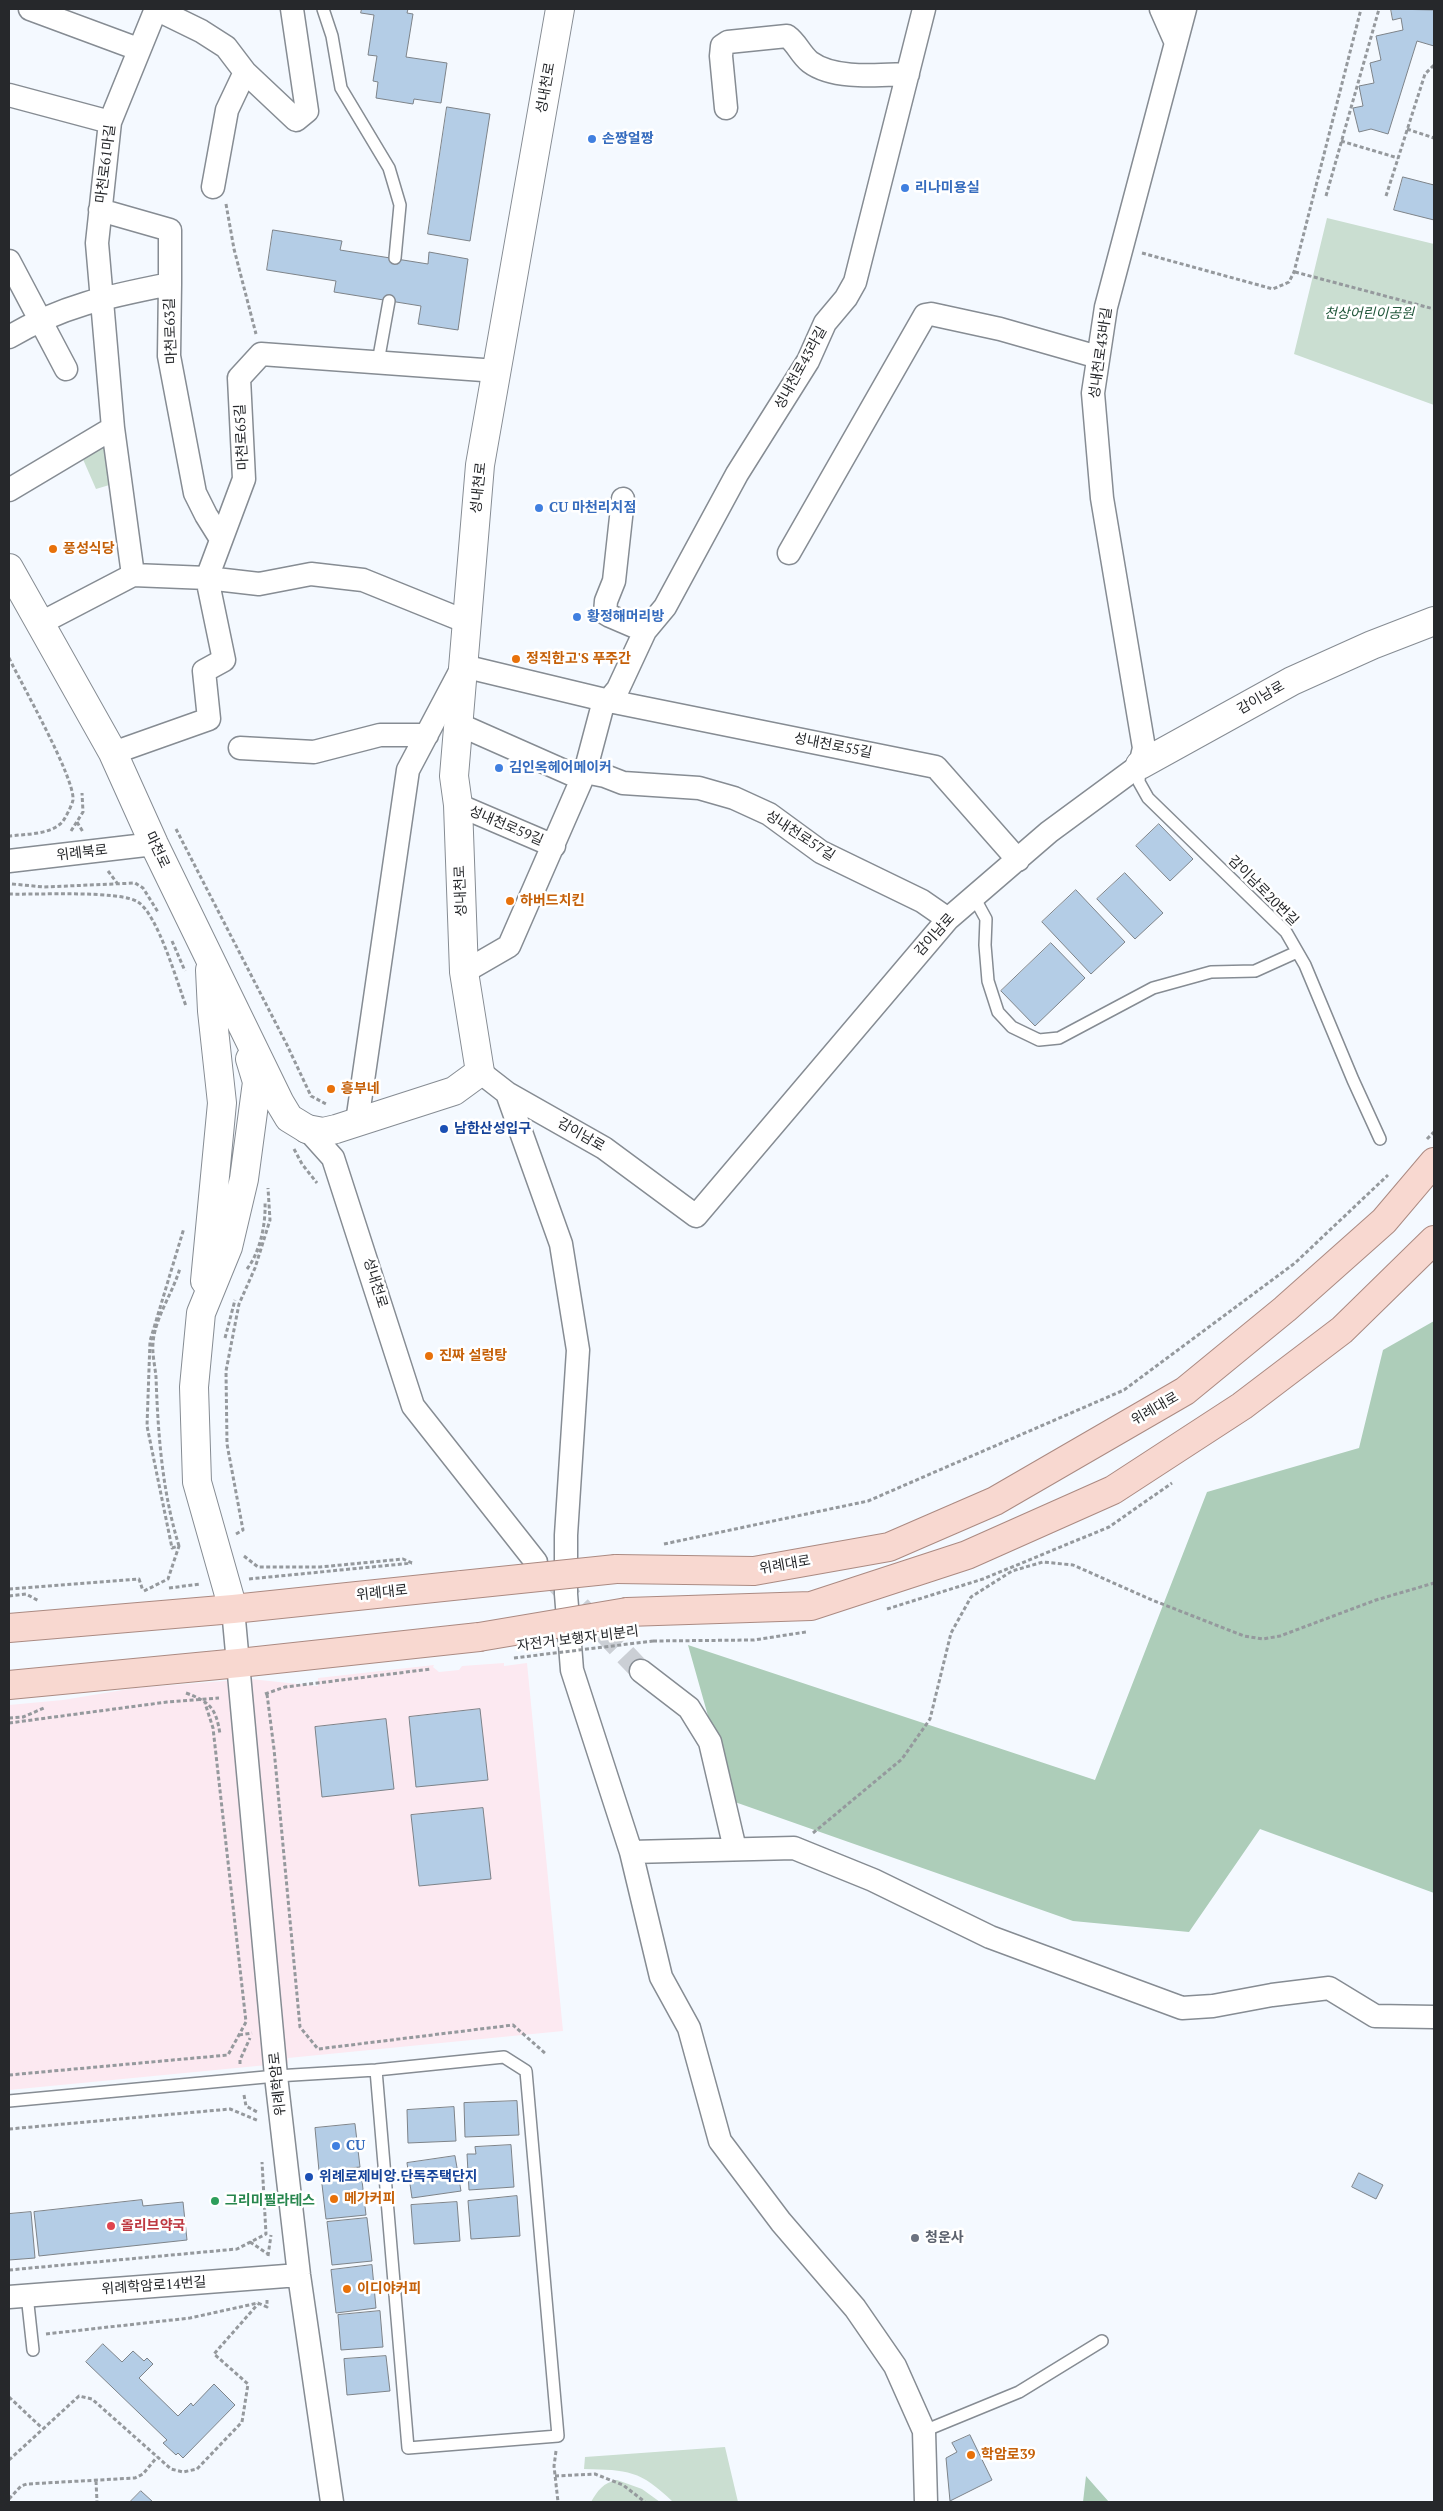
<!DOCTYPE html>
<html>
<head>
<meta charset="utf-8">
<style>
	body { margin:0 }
	#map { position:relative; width:1443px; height:2511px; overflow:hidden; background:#f4f9ff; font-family:"PT Serif",serif }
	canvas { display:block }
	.frame { position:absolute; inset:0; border:10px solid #26282b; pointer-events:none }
</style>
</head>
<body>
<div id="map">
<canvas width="1443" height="2511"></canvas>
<div class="frame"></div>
</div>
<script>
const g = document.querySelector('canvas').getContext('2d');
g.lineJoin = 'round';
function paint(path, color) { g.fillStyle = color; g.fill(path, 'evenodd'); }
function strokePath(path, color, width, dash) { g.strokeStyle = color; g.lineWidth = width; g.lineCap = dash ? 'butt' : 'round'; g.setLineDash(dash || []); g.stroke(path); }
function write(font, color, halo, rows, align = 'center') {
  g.font = font + ' "PT Serif","Noto Sans KR",serif'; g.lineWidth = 5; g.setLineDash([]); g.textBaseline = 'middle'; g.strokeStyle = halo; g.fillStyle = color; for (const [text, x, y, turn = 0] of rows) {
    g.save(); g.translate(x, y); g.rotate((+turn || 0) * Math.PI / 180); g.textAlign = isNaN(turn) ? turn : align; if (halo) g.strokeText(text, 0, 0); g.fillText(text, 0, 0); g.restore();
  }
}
const commercial = new Path2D(`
	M504,1663V1666L527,1663L563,2031L288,2058V2063L9,2090V1705L63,1700L135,1688L250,1679L318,1686V1678L434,1665L433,1667L439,1672L459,1670L462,1666Z`);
const green = new Path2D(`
	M1327,218L1434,244V405L1294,354Z
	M106,442L116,483L96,489L82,457Z
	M725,2447L738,2502H673C640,2470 628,2470 584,2469L585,2457Z
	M617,2480L642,2489L660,2502H591C598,2490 603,2483 617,2480Z`);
const forest = new Path2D(`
	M1434,1321V1893L1260,1829L1189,1932L1073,1921L732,1801L688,1645L1095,1780L1207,1492L1359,1448L1383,1350Z
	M1086,2476L1109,2502H1083Z`);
const building = new Path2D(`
	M362,9H408L407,13L413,14L406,57L447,63L441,103L414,99L413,104L376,98L378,82L373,81L377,56L368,55L374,15L361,13Z
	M1391,9L1434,10V46L1417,41L1388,134L1371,129L1359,132L1353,108L1363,106L1359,86L1374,83L1370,63L1381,60L1376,36L1403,30L1401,18L1393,20Z
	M447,107L490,114L470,241L428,234Z
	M1403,177L1434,185V220L1394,210Z
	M273,230L342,241L340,250L428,264L429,252L468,259L458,330L418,324L421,306L334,292L336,281L267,270Z
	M1159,824L1193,859L1170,881L1136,846Z
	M1125,873L1163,913L1135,939L1097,899Z
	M1076,890L1125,942L1091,974L1042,922Z
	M1051,943L1085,978L1035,1026L1001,991Z
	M480,1709L488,1780L416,1787L409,1717Z
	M386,1719L394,1789L322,1797L315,1727Z
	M483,1808L491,1879L419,1886L411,1815Z
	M517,2101L519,2135L465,2137L464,2103Z
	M454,2107L456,2141L408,2143L407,2110Z
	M355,2124L360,2167L319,2171L315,2128Z
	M511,2145L514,2187L469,2190L467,2154H476L475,2147Z
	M455,2156L461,2191L412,2198L407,2163Z
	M361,2172L366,2215L326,2219L321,2176Z
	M1359,2173L1383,2185L1376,2199L1352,2187Z
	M517,2196L520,2236L471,2239L468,2201Z
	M142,2200L143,2206L183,2202L187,2240L39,2256L34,2212Z
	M457,2202L460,2241L414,2244L411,2205Z
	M31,2212L35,2258L9,2260V2214Z
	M367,2218L372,2261L332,2265L327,2222Z
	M372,2265L376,2308L336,2313L331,2270Z
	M380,2311L383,2347L341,2350L338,2315Z
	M103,2344L122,2362L133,2351L144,2361L147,2358L153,2364L139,2378L178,2416L191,2403L193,2406L214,2384L235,2405L183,2458L178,2453L176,2455L163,2443L167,2440L86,2362Z
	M386,2356L390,2391L347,2395L344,2359Z
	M970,2435L992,2480L950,2501L946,2458L957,2452L952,2443Z
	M141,2491L153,2502H130Z`);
const minorTunnel = new Path2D(`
	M557,1583L641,1671`);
const path = new Path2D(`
	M1407,129L1434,138
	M1341,141L1398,158
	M1326,196L1379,9
	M1386,196L1425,74L1434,65
	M226,204L234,249L256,334
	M1142,253L1273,289L1289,282L1294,272L1361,9
	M1295,272L1434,309
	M9,658C21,683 75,778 73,800C72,805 66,817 63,821C52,835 25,834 9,836
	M77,822L83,832
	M176,829L287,1045L311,1096L328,1105
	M71,831L83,812L82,793
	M108,871L117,883
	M12,884L44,887L135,883L143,888L158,912
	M9,894C35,895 120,890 138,902C158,915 177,982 186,1006
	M172,941L185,971
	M1427,1139L1434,1132
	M294,1149L302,1164L317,1183
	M247,1269C260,1252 266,1224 265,1202
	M225,1338L235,1300
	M236,1534L243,1530L227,1444L226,1371L239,1304L255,1268L270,1220L268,1188
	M664,1544L868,1501L1124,1390L1295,1263L1388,1175
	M179,1546C162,1491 158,1434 156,1377C155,1366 152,1354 153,1343C155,1317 173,1293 180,1268
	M244,1556L258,1567H320L403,1559L412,1563
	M249,1579L412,1563
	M169,1588L200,1584
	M9,1589L139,1579L143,1591
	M144,1591L168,1579L179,1546L172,1548L147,1426L150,1341L184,1228
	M9,1596L26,1594L39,1601
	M887,1609L983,1579L1109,1527L1172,1483
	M653,1641L754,1640L806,1632
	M186,1693C210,1702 216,1708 220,1734
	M265,1694L285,1687L431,1669
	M267,1694L274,1749L300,2027L318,2049L513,2025L546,2054
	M9,1718L23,1717L44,1708
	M9,1723L167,1702L219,1698
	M813,1833L902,1759L930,1719L951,1633L971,1597L1012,1571L1043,1562L1073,1565L1152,1600L1244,1636L1263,1639L1280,1636L1376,1600L1434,1583
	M239,2035L252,2033
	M240,2064V2060L250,2038
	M9,2075L228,2055L246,2022L213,1728L205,1703
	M244,2095L246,2106L259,2113
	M9,2129L230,2109L259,2121
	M250,2242L268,2254
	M268,2256L271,2235
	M9,2270L237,2249L266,2234L262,2162
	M46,2334L190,2318L258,2303L267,2307V2300
	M9,2397L42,2428
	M556,2451L554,2466L558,2502
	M9,2460L79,2396L92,2399L171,2469L183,2472L197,2469L242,2422L248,2384L214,2354L258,2304
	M555,2476L595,2474L623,2485L645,2502
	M96,2481L97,2502
	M9,2499L21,2486L27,2484L135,2478L143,2474L157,2457`);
const service = new Path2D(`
	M323,9L332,36L341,88L389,168L400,205L395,258
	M378,362L389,301
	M1140,765L1139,782L1148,798L1286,932L1305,965L1353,1080L1380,1139
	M974,897L986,919L985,945L988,981L998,1012L1012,1027L1039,1040L1059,1038L1153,988L1211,972L1255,971L1297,952
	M9,2101L276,2076L376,2070L504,2057L526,2071L558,2436L408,2448L376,2070
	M27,2295L33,2350
	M924,2431L1019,2392L1102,2341`);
const minor = new Path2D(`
	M30,9L138,49
	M156,9L201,31L226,47L245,72L296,120L307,111L292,9
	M1161,9L1176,43
	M9,95L110,122
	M726,108L721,56L722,46L728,42L787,36C797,43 800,54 810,62C834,80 879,75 908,74
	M213,187L227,110L245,72
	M100,210L170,230V284
	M9,261L66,369
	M9,337C63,305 110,296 170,284L169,356L195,493L206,515L221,539
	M9,490L113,428
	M623,499L614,581L606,601L605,613L610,616L645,631
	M789,553L925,315L931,314L1000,329L1098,357
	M133,575L113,428L97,243L110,122L156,9
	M39,624L133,575L207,578L244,479L239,378L261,354L497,371
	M458,724L571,774L585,772L605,776L623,783L699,788L734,798L769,814L821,852L922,901L948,919
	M240,748L314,752L380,735H427
	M113,753L209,719L204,671L224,660L207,578L259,584L311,574L363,580L467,622
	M458,805L554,846
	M9,861L154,844
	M464,972L509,946L585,772L602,708L618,689L645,631L665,607L737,474L808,361L825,323L846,298L855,282L924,9
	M480,1072L507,1093L561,1244L578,1350L566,1535V1594L572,1670L631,1852L661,1977L689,2028L720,2141L781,2222L855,2308L895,2366L924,2431L926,2502
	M507,1093L604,1148L696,1216L948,919L1049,832L1140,765L1144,748L1102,498L1093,393L1106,307L1185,9
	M357,1122L408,770L463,666L609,701L936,767L1018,860
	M307,1129L333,1158L413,1406L536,1562
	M233,1609L276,2076L299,2275L332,2502
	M641,1671L689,1708L710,1742L735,1849
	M631,1852L794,1848L873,1880L990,1937L1182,2008L1213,2006L1272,1995L1329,1988L1375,2016L1434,2017
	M9,2297L299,2275`);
const tertiary = new Path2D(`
	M1140,765L1292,681L1372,645L1434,621
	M307,1129L323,1132L336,1129L454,1091L480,1072L464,972L458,805L454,776L480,465L560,9`);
const secondary = new Path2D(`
	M9,568L113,753L154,844L280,1103L289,1118L307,1129
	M205,1281L222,1103L212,1011L210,970
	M233,1609L197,1482L194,1387L201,1313L228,1247L244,1179L257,1082L250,1059`);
const primary = new Path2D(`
	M616,1569L754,1571L889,1547L995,1501L1185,1391L1285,1309L1384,1221L1434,1162
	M627,1612L811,1606L967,1555L1113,1490L1242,1406L1342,1330L1434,1240
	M9,1628L233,1609L462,1585
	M9,1685L239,1663L479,1637`);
const pathBridge = new Path2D(`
	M514,1658L653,1641`);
const primaryBridge = new Path2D(`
	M462,1585L616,1569
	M479,1637L627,1612`);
const markers = [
	[592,139,5,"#3f7fe0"],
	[905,188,5,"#3f7fe0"],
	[539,508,5,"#3f7fe0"],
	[53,549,5,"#e8710a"],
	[577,617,5,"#3f7fe0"],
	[516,659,5,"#e8710a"],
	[499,768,5,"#3f7fe0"],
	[510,901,5,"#e8710a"],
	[331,1089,5,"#e8710a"],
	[444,1129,5,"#1a4fb4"],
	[429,1356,5,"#e8710a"],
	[336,2146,5,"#3f7fe0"],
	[309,2177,5,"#1a4fb4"],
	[334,2199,5,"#e8710a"],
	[215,2201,5,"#2e9e5b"],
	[111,2226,5,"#e0444e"],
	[915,2238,5,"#6b7280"],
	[347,2289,5,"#e8710a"],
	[971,2455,5,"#e8710a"]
];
const streetNames = [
	["성내천로",546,88,-80],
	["마천로61마길",106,164,-83],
	["마천로63길",171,331,-92],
	["성내천로43바길",1101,353,-82],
	["성내천로43라길",801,368,-61],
	["마천로65길",242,437,-93],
	["성내천로",479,488,-84],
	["감이남로",1261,698,-30],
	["성내천로55길",833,746,11],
	["성내천로59길",506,826,23],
	["성내천로57길",800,836,33],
	["마천로",157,850,65],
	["위례북로",82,853,-7],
	["성내천로",461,891,-92],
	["감이남로20번길",1263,891,45],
	["감이남로",935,935,-48],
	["감이남로",581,1135,30],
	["성내천로",375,1283,73],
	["위례대로",1155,1409,-30],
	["위례대로",785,1565,-10],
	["위례대로",382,1593,-6],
	["자전거 보행자 비분리",578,1639,-7],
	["위례학암로",278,2084,-96],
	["위례학암로14번길",154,2286,-4]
];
const shopNames = [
	["손짱얼짱",602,139],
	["리나미용실",915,188],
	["CU 마천리치점",549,508],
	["황정해머리방",587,617],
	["김인옥헤어메이커",509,768],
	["CU",346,2146]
];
const parkNames = [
	["천상어린이공원",1369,314]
];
const foodNames = [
	["풍성식당",63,549],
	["정직한고'S 푸주간",526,659],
	["하버드치킨",520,901],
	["흥부네",341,1089],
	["진짜 설렁탕",439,1356],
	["메가커피",344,2199],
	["이디야커피",357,2289],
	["학암로39",981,2455]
];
const transitNames = [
	["남한산성입구",454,1129],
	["위례로제비앙.단독주택단지",319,2177]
];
const leisureNames = [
	["그리미필라테스",225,2201]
];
const healthNames = [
	["올리브약국",121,2226]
];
const worshipNames = [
	["청운사",925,2238]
];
paint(commercial, '#fce9f1');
paint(green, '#caded1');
paint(forest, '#adcdb9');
paint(building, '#b4cde6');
strokePath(building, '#7d8389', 1);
strokePath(minorTunnel, '#cbcfd5', 22, [22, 11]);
strokePath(service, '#868c93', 14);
strokePath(minor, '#868c93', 25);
strokePath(tertiary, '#868c93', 30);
strokePath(secondary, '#868c93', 30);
strokePath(primary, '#ab8a82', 30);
strokePath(path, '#95999d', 3, [4, 2.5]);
strokePath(service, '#fff', 11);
strokePath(minor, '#fff', 22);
strokePath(tertiary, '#fff', 28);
strokePath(secondary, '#fff', 28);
strokePath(primary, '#f8d8d0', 28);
strokePath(primaryBridge, '#ab8a82', 30, []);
strokePath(pathBridge, '#95999d', 3, [4, 2.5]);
strokePath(primaryBridge, '#f8d8d0', 28);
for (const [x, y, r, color] of markers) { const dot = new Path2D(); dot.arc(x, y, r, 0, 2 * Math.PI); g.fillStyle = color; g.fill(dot); strokePath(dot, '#fff', 2); }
write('14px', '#26282b', '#fff', streetNames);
write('bold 14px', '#366cbe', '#fff', shopNames, 'left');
write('italic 14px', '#21573b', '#fff', parkNames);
write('bold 14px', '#c56008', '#fff', foodNames, 'left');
write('bold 14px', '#164399', '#fff', transitNames, 'left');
write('bold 14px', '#27864d', '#fff', leisureNames, 'left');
write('bold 14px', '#be3a42', '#fff', healthNames, 'left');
write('bold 14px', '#5b616d', '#fff', worshipNames, 'left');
</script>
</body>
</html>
